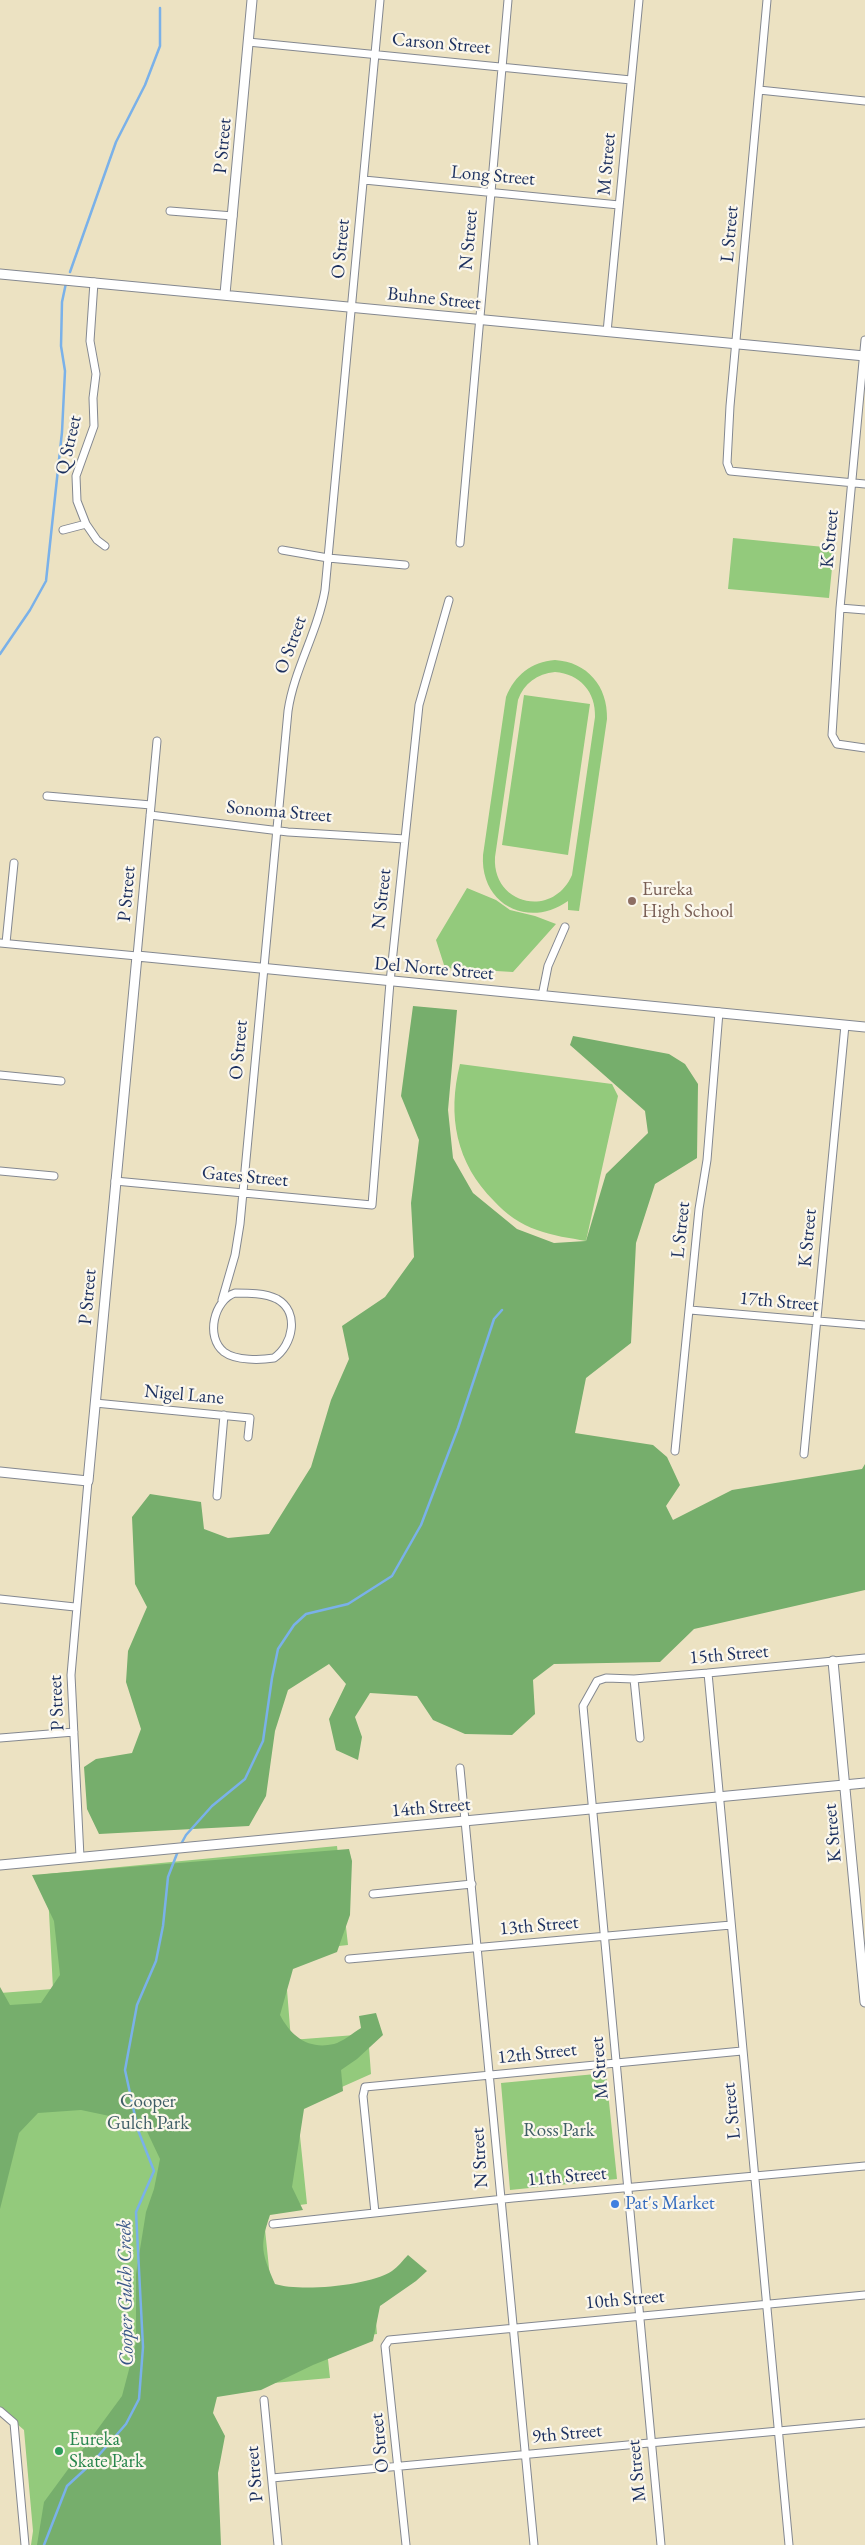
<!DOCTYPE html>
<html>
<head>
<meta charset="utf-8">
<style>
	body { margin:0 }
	canvas { display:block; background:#ece2c2 }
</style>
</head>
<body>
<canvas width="865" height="2545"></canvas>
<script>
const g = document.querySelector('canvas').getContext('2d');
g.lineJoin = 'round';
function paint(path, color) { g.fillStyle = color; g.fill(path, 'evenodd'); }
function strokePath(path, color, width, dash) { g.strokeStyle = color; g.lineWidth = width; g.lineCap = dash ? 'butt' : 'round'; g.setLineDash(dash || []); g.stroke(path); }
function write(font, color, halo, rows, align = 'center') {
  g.font = font + ' "EB Garamond",serif'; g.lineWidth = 4.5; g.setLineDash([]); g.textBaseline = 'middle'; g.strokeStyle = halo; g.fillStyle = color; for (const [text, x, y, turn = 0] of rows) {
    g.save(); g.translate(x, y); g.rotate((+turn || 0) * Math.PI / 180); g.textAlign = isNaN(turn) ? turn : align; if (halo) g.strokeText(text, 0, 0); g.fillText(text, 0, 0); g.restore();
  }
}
const green = new Path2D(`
	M733,538L834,548L829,598L728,589Z
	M555,660C587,662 608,686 607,719L579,911L568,910V901C529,929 480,905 483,855L506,697C515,675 531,662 555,660ZM555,672C580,674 596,692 595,717L572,875C553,919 492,905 495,857L518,700C524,683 537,674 555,672Z
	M524,695L590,704L568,855L502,845Z
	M467,888L496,900L510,910L535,916L556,924L513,972L445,968L436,940Z
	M460,1064L612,1084L618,1096L586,1241C570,1238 553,1236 537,1230C521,1225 505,1213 494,1201C456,1163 447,1116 460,1064Z
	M337,1846L348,1945L284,1952L291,2040L368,2034L371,2074L297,2107L307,2204L263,2210L272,2297L373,2287L377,2334L326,2341L330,2378L216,2388L204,2406L220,2545H31L33,2531L24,2430L0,2409V1993L53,1989L47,1874Z
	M606,2073L617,2179L510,2190L501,2083Z`);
const forest = new Path2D(`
	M413,1006L457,1010L448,1110L453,1158L473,1193L517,1229L554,1243L586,1241L606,1174L648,1133L645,1111L570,1045L573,1036L669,1054L685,1064L698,1084L697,1158L655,1184L636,1243L631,1343L586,1378L575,1433L653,1445L667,1457L680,1485L666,1506L673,1520L732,1490L862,1469L865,1464V1590L694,1629L660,1662L554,1664L533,1680L535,1714L512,1735L465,1734L433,1720L417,1696L370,1693L355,1717L362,1737L358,1760L336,1750L329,1719L346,1684L329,1664L288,1690L275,1731L266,1796L249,1826L99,1834L87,1809L84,1767L96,1759L132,1753L141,1729L126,1682L128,1651L147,1607L135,1584L132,1517L150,1494L201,1502L204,1529L228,1538L269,1534L311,1467L331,1400L349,1359L342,1326L385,1297L414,1257L411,1203L419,1140L401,1096Z
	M349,1849L352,1861L350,1915L337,1952L293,1969L280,2015C291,2036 308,2050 334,2044C342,2042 353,2033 361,2028L359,2016L376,2013L383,2035L357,2059L341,2070L343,2091L304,2109L292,2187L303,2210L270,2215C259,2247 262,2253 275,2284C300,2292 369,2286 392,2271C398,2267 403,2260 408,2255L427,2271L416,2281L380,2306L373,2341L313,2365L261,2390L217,2397L213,2413L225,2436L218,2473L221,2545H37L44,2502L122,2396L136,2343V2274L146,2212L154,2189L160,2159L143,2123L81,2110L38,2113L19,2133L0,2209V1987L10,2005L41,2003L60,1975L54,1921L32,1875Z`);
const stream = new Path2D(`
	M70,272L116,142L145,85L160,46V8
	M0,654L30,610L46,581L62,432L65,371L61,346L62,302L66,283
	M180,1846L186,1835L212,1806L245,1779L263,1741L272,1678L278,1649L294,1625L306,1614L348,1604L392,1576L421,1525L458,1428L494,1319L502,1310
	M44,2545L67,2486L92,2463L126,2424L139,2399L143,2347L136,2212L154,2171L138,2130L125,2070L137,2005L156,1961L163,1926L168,1877L178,1851`);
const minor = new Path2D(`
	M767,0L730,406L727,463L730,471L865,484
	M248,42L631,80
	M759,90L865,101
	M364,180L619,205
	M170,211L233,216
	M94,282L90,341L96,374L93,398L94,426L76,476L77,501L86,524L97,540L105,546
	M607,332L639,0
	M865,340L840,608L832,735L837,744L865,748
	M63,530L86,524
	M460,543L508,0
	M282,550L328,558L405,565
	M840,608L865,610
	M47,796L151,805
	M150,815L288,832L405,839
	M0,943L137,956L157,741
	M6,943L14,863
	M542,996L548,966L565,927
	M0,1075L61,1081
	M0,1171L54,1176
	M115,1181L372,1205L390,982L419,705L449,600
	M235,1293C248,1293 265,1293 277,1299C300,1312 293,1345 274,1358C261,1360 236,1361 224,1352C205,1337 214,1300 235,1293Z
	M222,1300L235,1255L240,1224L288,711C294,669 318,632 325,590L380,0
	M690,1310L865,1325
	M95,1403L250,1418L248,1437
	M675,1451L699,1209L707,1160L719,1012
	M804,1454L845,1025
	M217,1496L224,1415
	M0,1599L75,1607
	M708,1673L789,2545
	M634,1679L640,1738
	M0,1738L74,1732
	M460,1768L534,2545
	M80,1857L71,1675L88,1481
	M373,1894L472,1884
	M349,1959L731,1925
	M375,2213L363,2096L365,2087L742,2051
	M273,2224L513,2198L865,2166
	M264,2400L278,2545
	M0,2411L14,2423L25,2545
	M272,2478L865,2423
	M406,2545L385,2346L389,2340L865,2295
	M661,2545L583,1706L597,1681L606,1678L634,1679L708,1673L865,1658`);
const tertiary = new Path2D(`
	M0,274L865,356
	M225,294L252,0
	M0,1472L88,1481L137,956L865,1027
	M833,1661L865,2002
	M0,1865L865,1783`);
const markers = [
	[632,901,5,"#8d6e63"],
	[615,2204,5,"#3f7fe0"],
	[59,2451,5,"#2e9e5b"]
];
const streetNames = [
	["Carson Street",441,44,5],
	["P Street",223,146,-85],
	["M Street",607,164,-85],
	["Long Street",493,176,5],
	["L Street",730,234,-85],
	["N Street",469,240,-85],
	["O Street",341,249,-85],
	["Buhne Street",434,299,6],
	["Q Street",69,445,-77],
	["K Street",830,539,-85],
	["O Street",291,645,-70],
	["Sonoma Street",279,812,5],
	["P Street",127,894,-85],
	["N Street",382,899,-84],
	["Del Norte Street",434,969,5],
	["O Street",239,1050,-85],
	["Gates Street",245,1177,5],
	["L Street",681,1230,-84],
	["K Street",808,1238,-85],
	["P Street",88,1297,-85],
	["17th Street",779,1302,5],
	["Nigel Lane",184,1395,5],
	["15th Street",729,1655,-5],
	["P Street",57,1703,-93],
	["14th Street",431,1808,-5],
	["K Street",833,1833,-95],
	["13th Street",539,1926,-5],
	["12th Street",537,2054,-6],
	["M Street",600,2068,-95],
	["L Street",732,2111,-96],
	["N Street",480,2158,-94],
	["11th Street",567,2177,-5],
	["10th Street",625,2300,-5],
	["9th Street",567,2434,-5],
	["O Street",380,2443,-96],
	["M Street",637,2471,-96],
	["P Street",255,2474,-95]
];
const educationNames = [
	["Eureka",642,890],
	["High School",642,912]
];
const parkNames = [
	["Cooper",148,2102],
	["Gulch Park",148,2124],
	["Ross Park",559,2131]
];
const shopNames = [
	["Pat's Market",625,2204]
];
const leisureNames = [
	["Eureka",69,2440],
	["Skate Park",69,2462]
];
const waterNames = [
	["Cooper Gulch Creek",126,2293,-91]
];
paint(green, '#93ca7c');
paint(forest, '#76ae6c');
strokePath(stream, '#7ab1e9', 2.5);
strokePath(minor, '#848890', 9);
strokePath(tertiary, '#848890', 11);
strokePath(minor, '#fff', 7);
strokePath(tertiary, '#fff', 9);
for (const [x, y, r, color] of markers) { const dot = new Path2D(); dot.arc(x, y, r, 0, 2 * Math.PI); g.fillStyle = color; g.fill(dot); strokePath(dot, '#fbf7ec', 2); }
write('19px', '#1b2f5e', '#fbf7ec', streetNames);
write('19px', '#785e54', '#fbf7ec', educationNames, 'left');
write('19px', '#3f5e67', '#fbf7ec', parkNames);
write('19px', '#366cbe', '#fbf7ec', shopNames, 'left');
write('19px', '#27864d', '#fbf7ec', leisureNames, 'left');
write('italic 20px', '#385688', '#fbf7ec', waterNames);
</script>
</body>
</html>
